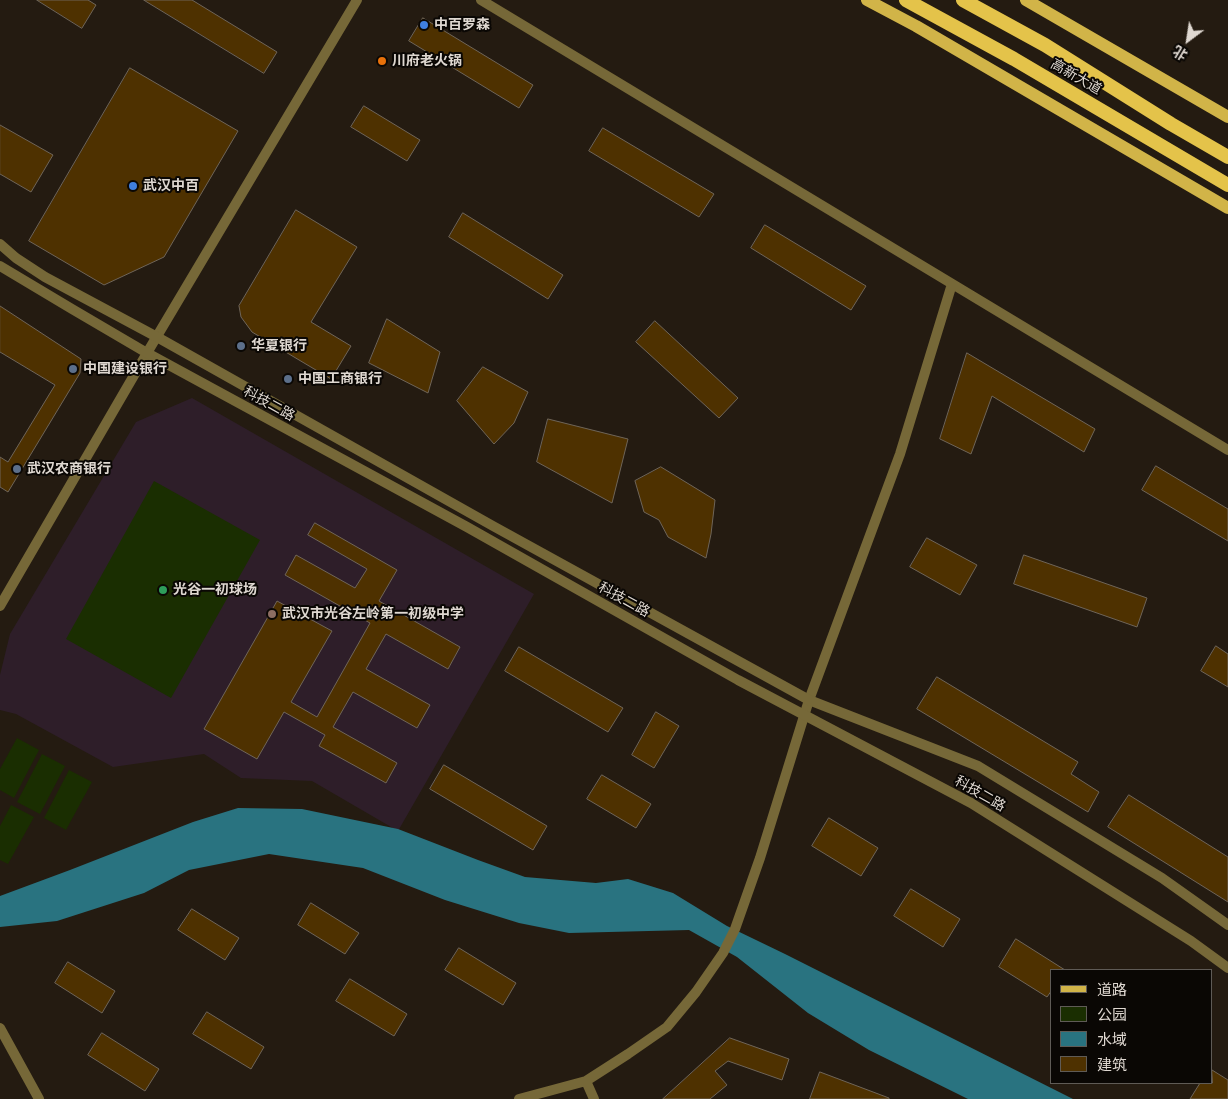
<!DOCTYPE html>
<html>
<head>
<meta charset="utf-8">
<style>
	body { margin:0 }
	#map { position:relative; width:1228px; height:1099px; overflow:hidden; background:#241b11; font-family:Lora,"Noto Sans SC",serif }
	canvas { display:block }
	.legend { position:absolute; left:1050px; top:969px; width:162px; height:115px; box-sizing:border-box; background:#0a0704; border:1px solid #5f5b56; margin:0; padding:6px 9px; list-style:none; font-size:15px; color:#dfd8d1 }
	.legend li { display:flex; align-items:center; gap:10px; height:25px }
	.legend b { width:25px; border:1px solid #5f5b56 }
	.north { position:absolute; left:1163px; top:15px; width:50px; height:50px; -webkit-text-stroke:4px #0a0704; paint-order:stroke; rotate:211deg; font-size:14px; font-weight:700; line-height:20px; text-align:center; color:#dfd8d1 }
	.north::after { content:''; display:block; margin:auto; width:18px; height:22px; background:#dfd8d1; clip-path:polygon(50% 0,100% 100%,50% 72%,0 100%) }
</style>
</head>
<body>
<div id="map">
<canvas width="1228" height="1099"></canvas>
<ul class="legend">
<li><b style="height:6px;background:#d1b448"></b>道路</li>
<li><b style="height:14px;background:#1a2e01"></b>公园</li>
<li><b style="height:14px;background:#297380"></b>水域</li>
<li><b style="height:14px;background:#4e3100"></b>建筑</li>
</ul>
<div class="north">北</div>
</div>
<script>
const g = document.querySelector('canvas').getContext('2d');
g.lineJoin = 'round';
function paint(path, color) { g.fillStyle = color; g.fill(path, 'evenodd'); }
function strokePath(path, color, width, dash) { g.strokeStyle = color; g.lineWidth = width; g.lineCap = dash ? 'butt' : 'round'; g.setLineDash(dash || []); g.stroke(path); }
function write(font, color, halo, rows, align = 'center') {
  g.font = font + ' Lora,"Noto Sans SC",serif'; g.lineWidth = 4; g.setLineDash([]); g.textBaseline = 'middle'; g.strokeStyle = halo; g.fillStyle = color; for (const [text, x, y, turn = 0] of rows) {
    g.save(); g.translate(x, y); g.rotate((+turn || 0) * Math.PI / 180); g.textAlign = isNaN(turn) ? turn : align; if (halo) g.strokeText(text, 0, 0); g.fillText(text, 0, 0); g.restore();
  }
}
const education = new Path2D(`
	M192,398L534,594L398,831L312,781L241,778L204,754L113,767L16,714L0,710V675L10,634L136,422Z`);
const green = new Path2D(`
	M154,481L260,540L171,698L66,639Z
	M17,738L39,750L14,798L0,790V769Z
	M42,754L65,766L40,814L17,802Z
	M69,770L92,782L66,830L44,818Z
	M11,805L34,817L8,864L0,860V826Z`);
const water = new Path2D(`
	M238,808L302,809L398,829L478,860L525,877L596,883L628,879L673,893L727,926L785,954L1073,1099H968L869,1050L808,1013L737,957L689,930L569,933L519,923L445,900L363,868L269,854L189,870L144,893L57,921L0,927V896L70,870L193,822Z`);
const building = new Path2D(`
	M37,0H88L96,5L82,28Z
	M144,0H192L277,52L264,73Z
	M423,18L533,85L519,108L409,41Z
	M130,68L238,131L164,257L104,285L29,241Z
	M364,106L420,140L407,161L351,127Z
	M0,125L53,155L31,192L0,174Z
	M603,128L714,194L699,217L589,151Z
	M296,210L357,247L311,322L351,346L331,379L252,332L241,317L239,306Z
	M463,213L563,275L548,299L449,237Z
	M765,225L866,286L851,310L751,248Z
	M0,306L81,359L80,373L8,492L0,487V457L8,462L55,385L0,352Z
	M387,319L440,352L428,393L369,363Z
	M655,321L738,398L719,418L636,342Z
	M967,353L1095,429L1084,452L992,396L971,454L940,439Z
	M483,367L528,392L514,423L494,444L457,401Z
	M548,419L628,439L612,503L537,462Z
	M1156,466L1228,509V541L1142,490Z
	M661,467L715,500L711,534L706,558L668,537L659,520L644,512L635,481Z
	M315,523L397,570L379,601L460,647L448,669L386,634L366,669L430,705L417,728L353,692L333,727L397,763L386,783L319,746L325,735L284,712L257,759L204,729L277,601L332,631L291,702L317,717L370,623L285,575L296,555L355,588L367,569L308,535Z
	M927,538L977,565L960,595L910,567Z
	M1024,555L1147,598L1137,627L1014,584Z
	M1216,646L1228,654V687L1201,671Z
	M519,647L623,708L608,732L505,671Z
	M937,677L1078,762L1071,774L1099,792L1088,812L917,709Z
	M656,712L679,726L654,768L632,755Z
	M444,765L547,826L533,850L430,789Z
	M602,775L651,804L636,828L587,799Z
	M1129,795L1228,857V902L1108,827Z
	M829,818L878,848L861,876L812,846Z
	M911,889L960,919L943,947L894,916Z
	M311,903L359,933L345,954L298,925Z
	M192,909L239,938L225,960L178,930Z
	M1016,939L1065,970H1052V990L1047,997L999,967Z
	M459,948L516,983L503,1005L445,970Z
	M68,962L115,991L102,1013L55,983Z
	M350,979L407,1014L394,1036L336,1001Z
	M207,1012L264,1047L251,1069L193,1034Z
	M102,1033L159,1069L145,1091L88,1055Z
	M730,1038L789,1059L782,1080L728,1061L715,1071L727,1085L710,1099H663Z
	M1212,1070L1228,1080V1099H1190L1200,1083H1212Z
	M820,1072L889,1098V1099H810Z`);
const minor = new Path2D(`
	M481,0L1228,450
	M0,606L147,353L357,0
	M0,1028L39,1099
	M586,1081L594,1099
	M519,1099L586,1081L628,1054L667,1027L696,992L723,953L735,929L760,858L809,700L900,454L952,284`);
const tertiary = new Path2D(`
	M0,244L16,258L45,277L157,337L493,526L809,700L978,766L1162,878L1228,925
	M0,266L72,309L147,353L467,527L738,680L971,803L1191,941L1228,968`);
const primary = new Path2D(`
	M867,0L916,26L1228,208
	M1026,0L1228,117`);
const trunk = new Path2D(`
	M906,0L1014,59L1228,185
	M963,0L1045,45L1171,124L1228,157`);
const markers = [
	[424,25,5,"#3f7fe0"],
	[382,61,5,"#e8710a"],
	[133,186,5,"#3f7fe0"],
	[241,346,5,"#5c6f8a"],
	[73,369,5,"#5c6f8a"],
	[288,379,5,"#5c6f8a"],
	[17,469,5,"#5c6f8a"],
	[163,590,5,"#2e9e5b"],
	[272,614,5,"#8d6e63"]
];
const poiNames = [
	["中百罗森",434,25],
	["川府老火锅",392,61],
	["武汉中百",143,186],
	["华夏银行",251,346],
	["中国建设银行",83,369],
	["中国工商银行",298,379],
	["武汉农商银行",27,469],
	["光谷一初球场",173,590],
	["武汉市光谷左岭第一初级中学",282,614]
];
const streetNames = [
	["高新大道",1076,77,30],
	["科技二路",269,404,29],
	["科技二路",624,600,29],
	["科技二路",980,794,30]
];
paint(education, '#2e1e29');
paint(green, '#1a2e01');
paint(water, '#297380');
paint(building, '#4e3100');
strokePath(building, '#6f6559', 1);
strokePath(minor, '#766838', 10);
strokePath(tertiary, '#766838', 10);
strokePath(primary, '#d1b448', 12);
strokePath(trunk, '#e4c34a', 14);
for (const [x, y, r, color] of markers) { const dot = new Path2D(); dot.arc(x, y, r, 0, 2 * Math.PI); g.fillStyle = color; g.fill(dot); strokePath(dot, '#0a0704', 2); }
write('bold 14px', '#dfd8d1', '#0a0704', poiNames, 'left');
write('14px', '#dfd8d1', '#0a0704', streetNames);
</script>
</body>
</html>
